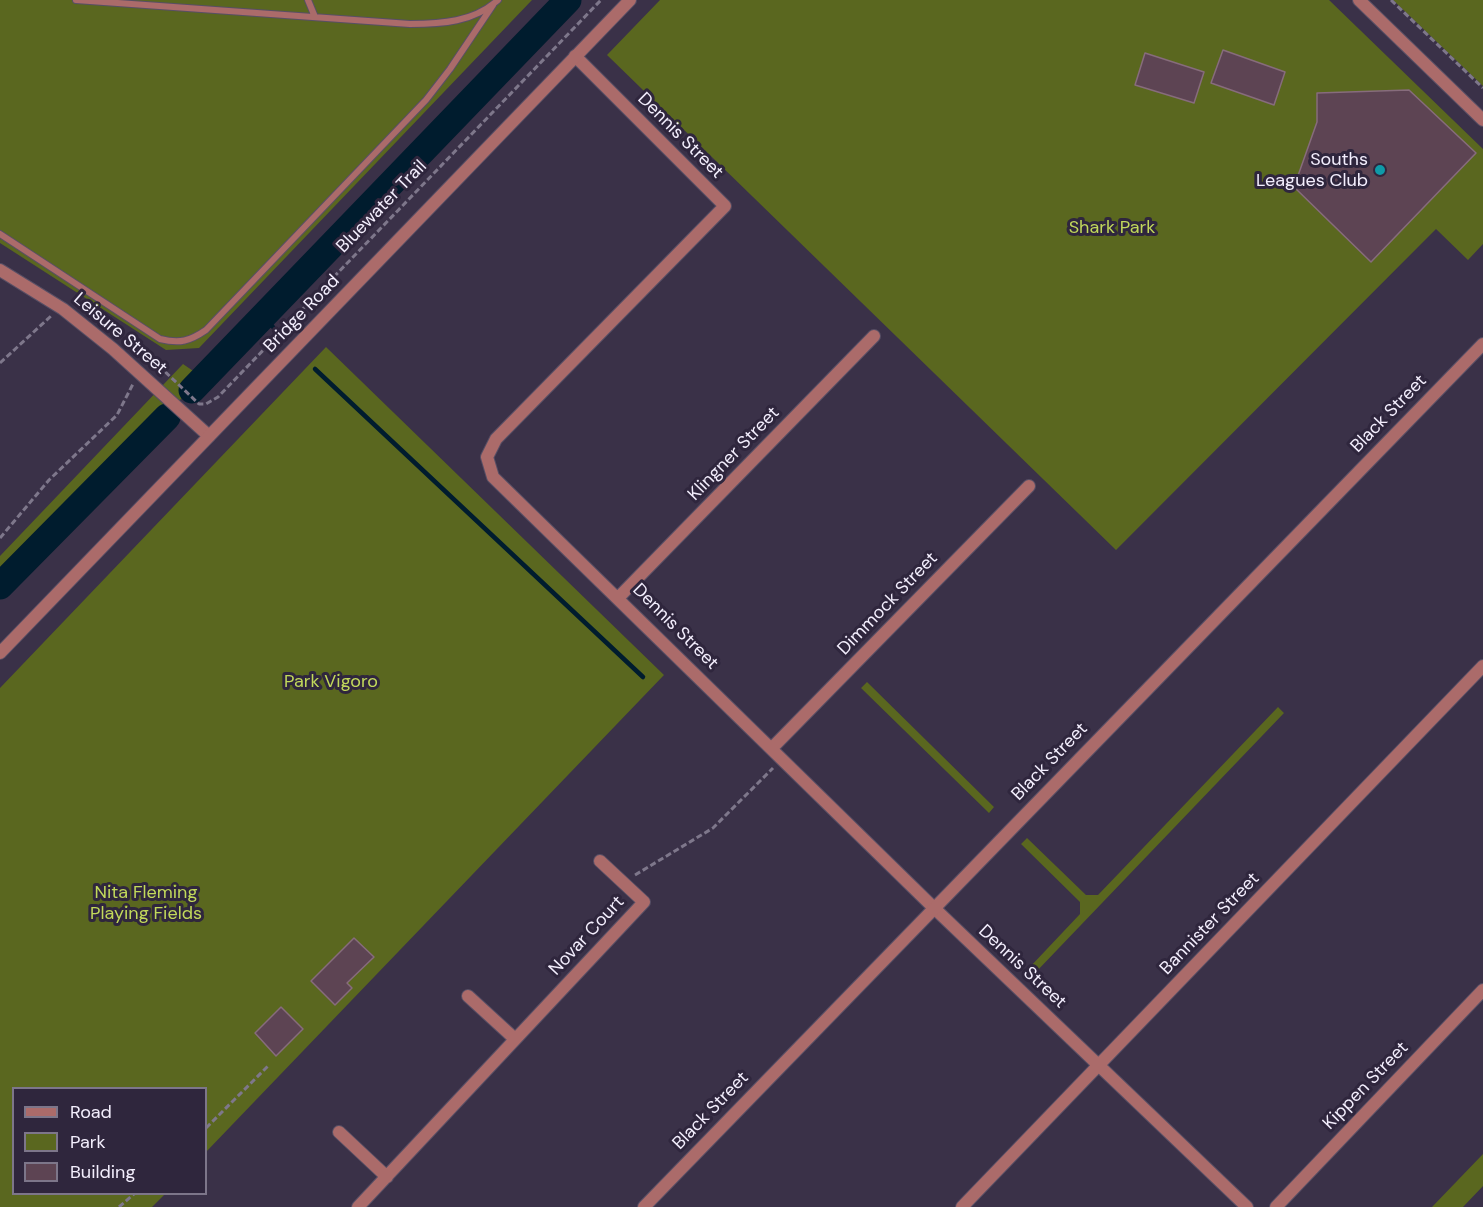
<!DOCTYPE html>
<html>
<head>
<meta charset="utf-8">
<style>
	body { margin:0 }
	#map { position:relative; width:1483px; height:1207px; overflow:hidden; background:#3a3148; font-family:"DM Sans",sans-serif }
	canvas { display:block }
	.legend { position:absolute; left:12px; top:1087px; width:195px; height:108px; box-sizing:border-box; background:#2f263d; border:2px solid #7d768a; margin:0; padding:8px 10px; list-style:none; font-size:18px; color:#f3eefd }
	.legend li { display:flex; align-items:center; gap:12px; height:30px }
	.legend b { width:30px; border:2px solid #7d768a }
</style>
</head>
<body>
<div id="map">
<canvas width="1483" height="1207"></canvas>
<ul class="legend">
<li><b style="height:8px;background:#ab6b6a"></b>Road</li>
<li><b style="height:16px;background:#5a671f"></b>Park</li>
<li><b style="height:16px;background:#5d4453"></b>Building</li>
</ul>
</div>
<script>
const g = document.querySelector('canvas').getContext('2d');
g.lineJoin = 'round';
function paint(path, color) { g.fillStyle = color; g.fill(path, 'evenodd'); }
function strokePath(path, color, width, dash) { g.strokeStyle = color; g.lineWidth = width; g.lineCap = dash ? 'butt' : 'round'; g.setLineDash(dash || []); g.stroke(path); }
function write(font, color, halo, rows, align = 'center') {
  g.font = font + ' "DM Sans",sans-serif'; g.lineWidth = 6; g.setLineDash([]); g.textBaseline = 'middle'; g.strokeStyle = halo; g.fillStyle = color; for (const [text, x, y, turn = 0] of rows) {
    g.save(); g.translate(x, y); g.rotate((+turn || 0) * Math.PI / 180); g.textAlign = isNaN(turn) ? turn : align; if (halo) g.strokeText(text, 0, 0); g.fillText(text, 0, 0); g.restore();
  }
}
const green = new Path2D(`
	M0,0H532L199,348L166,350L0,243Z
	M660,0H1329L1483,149V244L1468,260L1436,229L1116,550L607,55Z
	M1393,0H1483V86Z
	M326,347L664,675L206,1152V1088H14V1194H165L152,1207H0V688Z
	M183,364L202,377L0,588V556Z
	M867,682L994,807L989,813L861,688Z
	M1278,707L1284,713L1035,973L1029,968L1080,914V902L1021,844L1027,838L1086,895H1098Z
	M1483,1154V1186L1463,1207H1432Z`);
const stream = new Path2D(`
	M262,316L273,327
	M315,369L643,677`);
const river = new Path2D(`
	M192,390L568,0
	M0,586L167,417`);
const building = new Path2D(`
	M1223,50L1285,72L1274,105L1211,83Z
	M1145,53L1204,72L1194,103L1135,85Z
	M1409,90L1476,153L1371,262L1294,187L1317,122V93Z
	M354,938L374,957L347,983L352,988L335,1005L311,981Z
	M281,1007L303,1029L276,1056L255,1033Z`);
const path = new Path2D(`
	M1391,0L1483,88
	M0,363L51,316
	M150,366L158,365L199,404H206L218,397L601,0
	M0,538L49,480L117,415L133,384
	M635,875L713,828L773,768
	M206,1128L268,1066
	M119,1207L134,1194`);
const service = new Path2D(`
	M76,0L410,24C441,24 474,22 498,0
	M308,0L315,17
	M0,234L160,339C180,344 190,341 206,330L426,100L450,69L493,5`);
const minor = new Path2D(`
	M575,56L725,206L496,439L487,457L493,477L933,907L1247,1207
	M0,270L63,309L113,349L209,436
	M619,597L874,336
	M772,748L1029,486
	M468,996L515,1039
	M339,1132L387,1177
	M358,1207L644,902L600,861
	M962,1207L1483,666
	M1276,1207L1483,990`);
const tertiary = new Path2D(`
	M1359,0L1483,120
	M0,653L630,0
	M644,1207L1483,344`);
const markers = [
	[1380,170,6,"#0f9aa8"]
];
const streetNames = [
	["Dennis Street",680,136,45],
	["Bluewater Trail",382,207,-46],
	["Bridge Road",302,314,-46],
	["Leisure Street",120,334,40],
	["Black Street",1389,414,-46],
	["Klingner Street",734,454,-46],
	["Dimmock Street",888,604,-46],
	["Dennis Street",675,627,45],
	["Black Street",1050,762,-46],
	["Bannister Street",1210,924,-46],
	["Novar Court",587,936,-47],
	["Dennis Street",1022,967,43],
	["Kippen Street",1366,1086,-46],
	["Black Street",711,1111,-46]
];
const poiNames = [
	["Souths",1368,160],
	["Leagues Club",1368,181]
];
const parkNames = [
	["Shark Park",1112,228],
	["Park Vigoro",331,682],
	["Nita Fleming",146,893],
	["Playing Fields",146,914]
];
paint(green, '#5a671f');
strokePath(stream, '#001c2e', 4.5);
strokePath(river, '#001c2e', 27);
paint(building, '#5d4453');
strokePath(building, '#876c7c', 1.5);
strokePath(service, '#584f65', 8);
strokePath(minor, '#584f65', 14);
strokePath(tertiary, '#584f65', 14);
strokePath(path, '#7e778b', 3, [6, 3]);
strokePath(service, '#ab6b6a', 6);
strokePath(minor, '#ab6b6a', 12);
strokePath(tertiary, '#ab6b6a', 12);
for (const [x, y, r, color] of markers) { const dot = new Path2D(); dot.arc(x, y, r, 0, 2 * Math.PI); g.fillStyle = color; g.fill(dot); strokePath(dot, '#2f263d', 2); }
write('18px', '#f3eefd', '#2f263d', streetNames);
write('18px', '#f3eefd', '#2f263d', poiNames, 'right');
write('18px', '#c2d95b', '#2f263d', parkNames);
</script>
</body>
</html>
